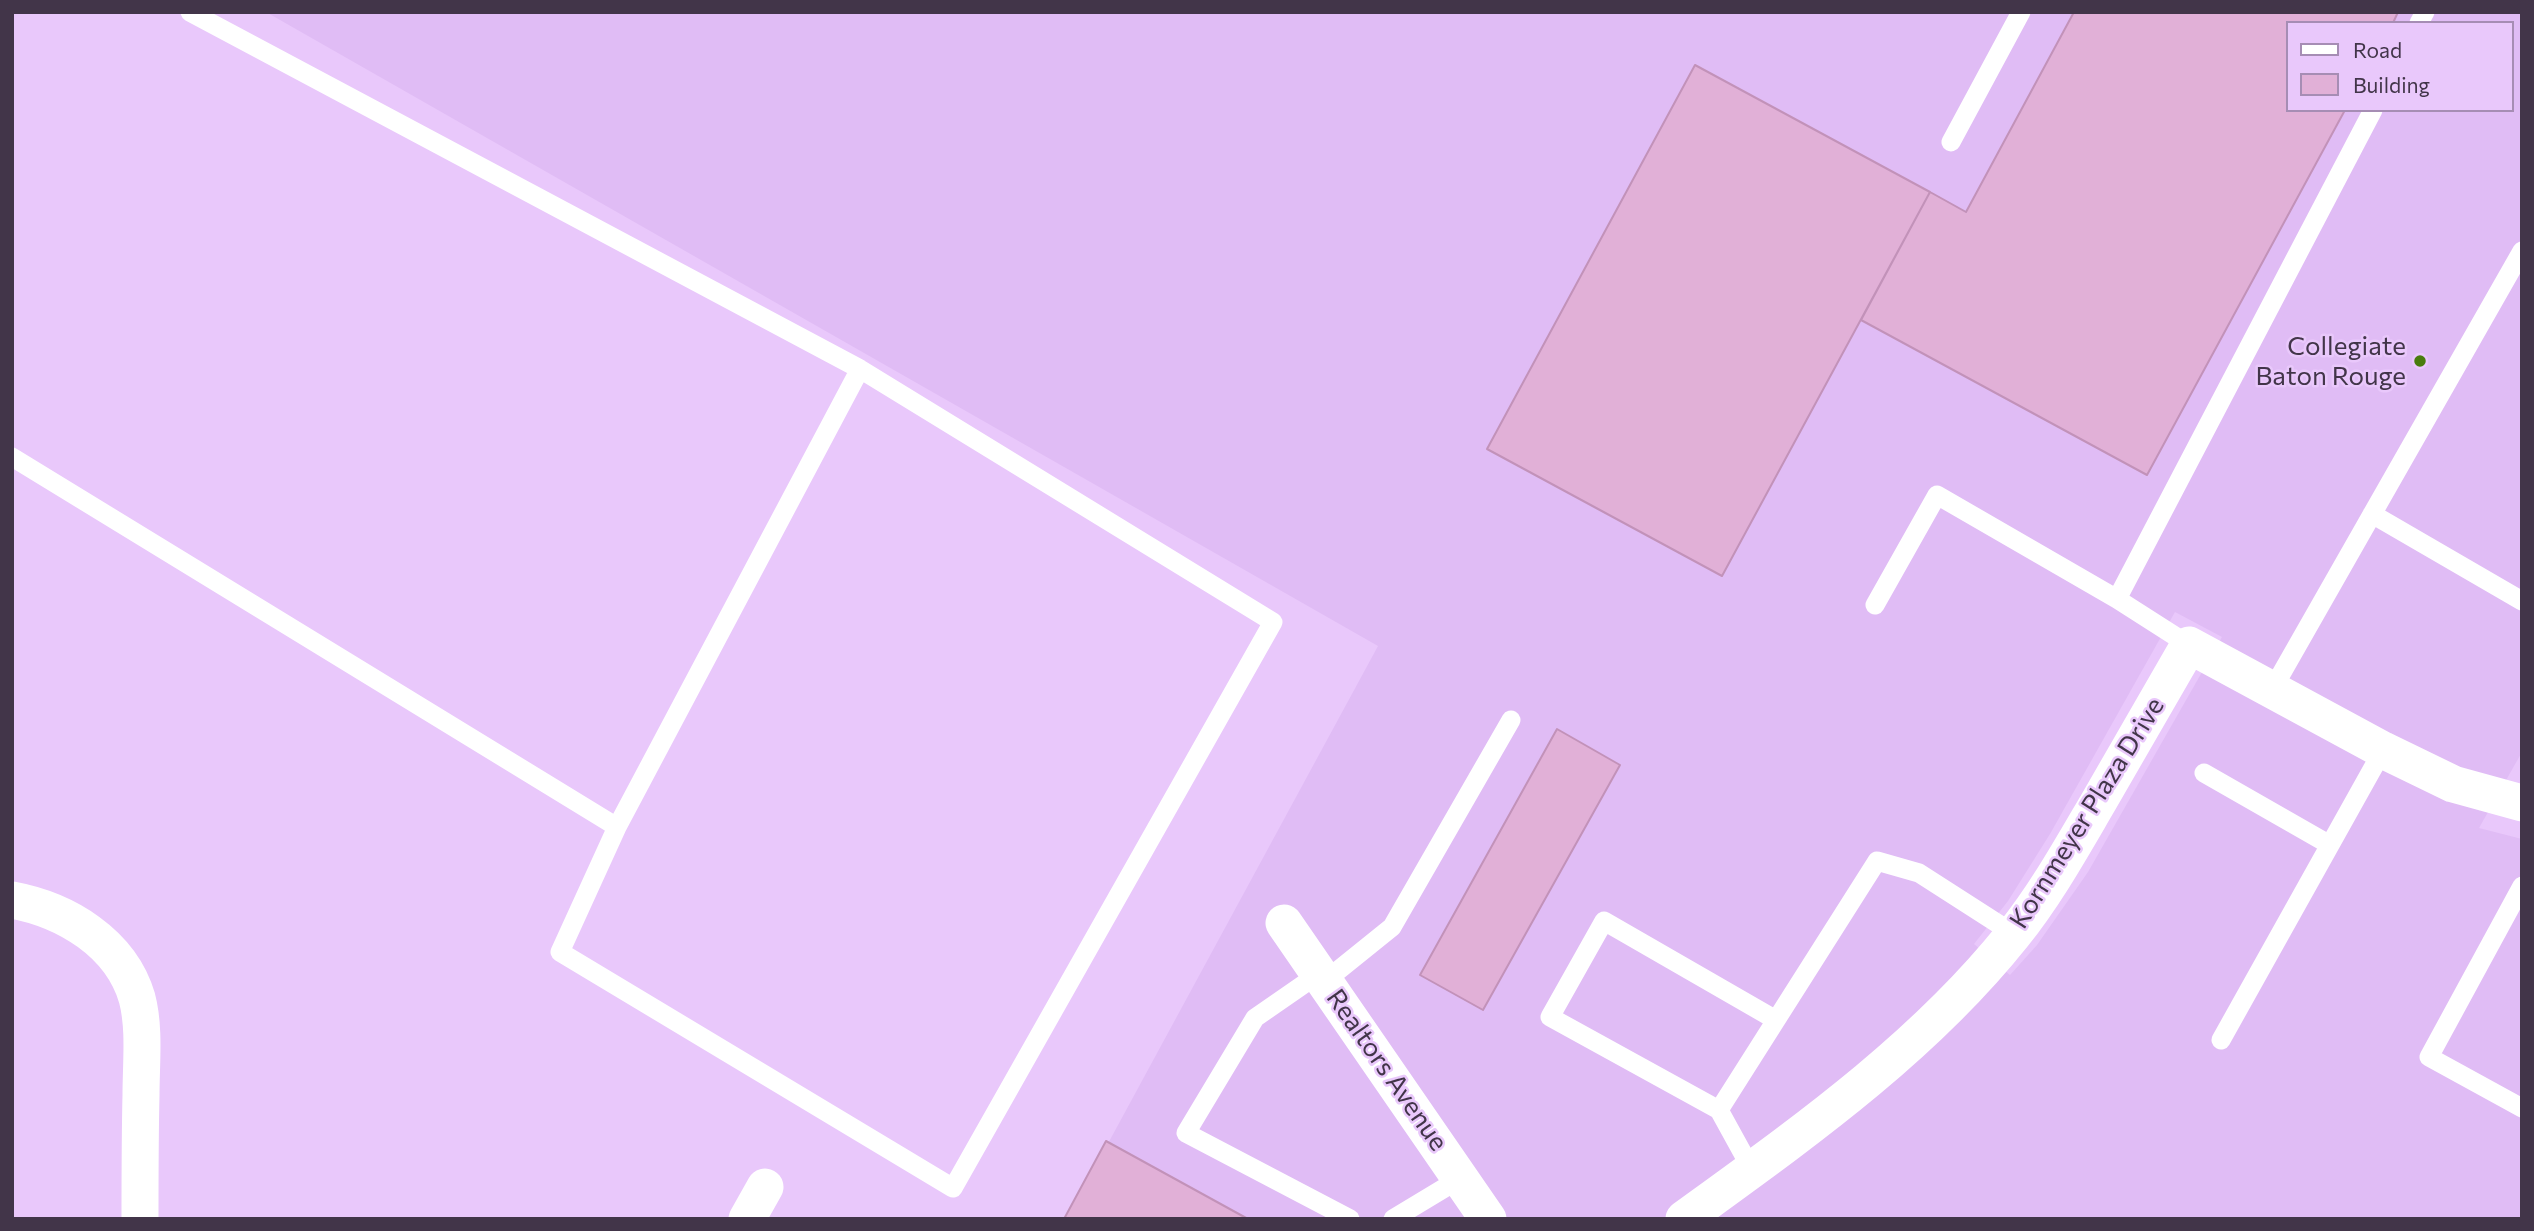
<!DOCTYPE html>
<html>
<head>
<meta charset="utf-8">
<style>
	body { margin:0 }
	#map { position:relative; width:2534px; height:1231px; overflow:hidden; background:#e9c8fb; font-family:Commissioner,sans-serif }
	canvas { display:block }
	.frame { position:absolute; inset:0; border:14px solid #423549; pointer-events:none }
	.legend { position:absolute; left:2286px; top:21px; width:228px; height:91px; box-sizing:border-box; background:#e9c8fb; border:2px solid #a68db4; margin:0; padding:9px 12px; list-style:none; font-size:21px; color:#423549 }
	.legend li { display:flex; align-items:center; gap:14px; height:35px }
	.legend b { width:35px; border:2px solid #a68db4 }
</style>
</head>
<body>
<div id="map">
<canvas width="2534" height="1231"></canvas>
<div class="frame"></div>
<ul class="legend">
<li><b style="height:9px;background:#fff"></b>Road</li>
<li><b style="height:19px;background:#e1b0d7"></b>Building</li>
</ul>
</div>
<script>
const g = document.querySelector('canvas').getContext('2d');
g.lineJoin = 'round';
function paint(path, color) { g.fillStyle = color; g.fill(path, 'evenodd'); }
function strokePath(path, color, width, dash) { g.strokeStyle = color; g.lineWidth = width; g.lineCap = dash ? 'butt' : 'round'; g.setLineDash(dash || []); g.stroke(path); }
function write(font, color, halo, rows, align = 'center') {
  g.font = font + ' Commissioner,sans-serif'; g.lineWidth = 5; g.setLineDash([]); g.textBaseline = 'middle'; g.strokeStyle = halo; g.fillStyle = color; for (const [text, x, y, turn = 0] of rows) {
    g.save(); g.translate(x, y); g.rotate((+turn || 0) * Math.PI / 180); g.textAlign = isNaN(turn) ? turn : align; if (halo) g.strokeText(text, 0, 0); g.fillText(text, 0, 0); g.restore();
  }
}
const built = new Path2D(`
	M266,12H2522V752L2479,828L2522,839V1219H1067L1378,646ZM2287,23H2511V110H2287ZM2175,612L2222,637L2088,872L2037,945L2010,975L1974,944L2008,901L2050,834Z`);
const building = new Path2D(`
	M2074,12H2398L2393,23H2287V110H2345L2147,475L1861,320L1930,192L1966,212Z
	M1695,65L1930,192L1722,576L1487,449Z
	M1557,729L1620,765L1483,1010L1420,975Z
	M1106,1141L1248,1219H1064Z`);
const service = new Path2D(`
	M190,12L860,369L1273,622L953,1188L560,952L617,827L860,369
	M2419,23L2425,12
	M1951,142L2021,12
	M12,457L617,827
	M2372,514L2522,601
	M1875,605L1937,495L2117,599
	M2189,645L2117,599L2373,110
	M2272,690L2522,251
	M2204,773L2330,845
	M2522,886L2429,1057L2522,1108
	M1320,973L1255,1018L1186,1133L1350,1219
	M1325,981L1392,927L1511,720
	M2221,1040L2383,750
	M1719,1110L1550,1017L1604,921L1776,1020
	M1752,1170L1719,1110L1877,861L1919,873L2014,934
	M1393,1219L1461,1178`);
const minor = new Path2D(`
	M12,900C66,910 121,943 137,998C145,1028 141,1064 141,1095C140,1136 140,1177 140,1219
	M1284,923L1488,1219
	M747,1219L765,1187
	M1684,1219C1801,1134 1922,1049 2013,935C2046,894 2072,847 2099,801C2129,749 2159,697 2189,645L2383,750L2453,784L2522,803`);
const markers = [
	[2420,361,7,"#487c0c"]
];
const poiNames = [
	["Collegiate",2406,346],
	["Baton Rouge",2406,376]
];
const streetNames = [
	["Kornmeyer Plaza Drive",2087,813,-58],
	["Realtors Avenue",1387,1070,55]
];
paint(built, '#e0bcf5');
paint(building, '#e1b0d7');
strokePath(building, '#c292b9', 2);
strokePath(service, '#fff', 19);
strokePath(minor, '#fff', 37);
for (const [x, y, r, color] of markers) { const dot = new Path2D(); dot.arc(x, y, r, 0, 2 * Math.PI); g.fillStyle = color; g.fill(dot); strokePath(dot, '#e9c8fb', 2.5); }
write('26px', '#423549', '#e9c8fb', poiNames, 'right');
write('26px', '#423549', '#e9c8fb', streetNames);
</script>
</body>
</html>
